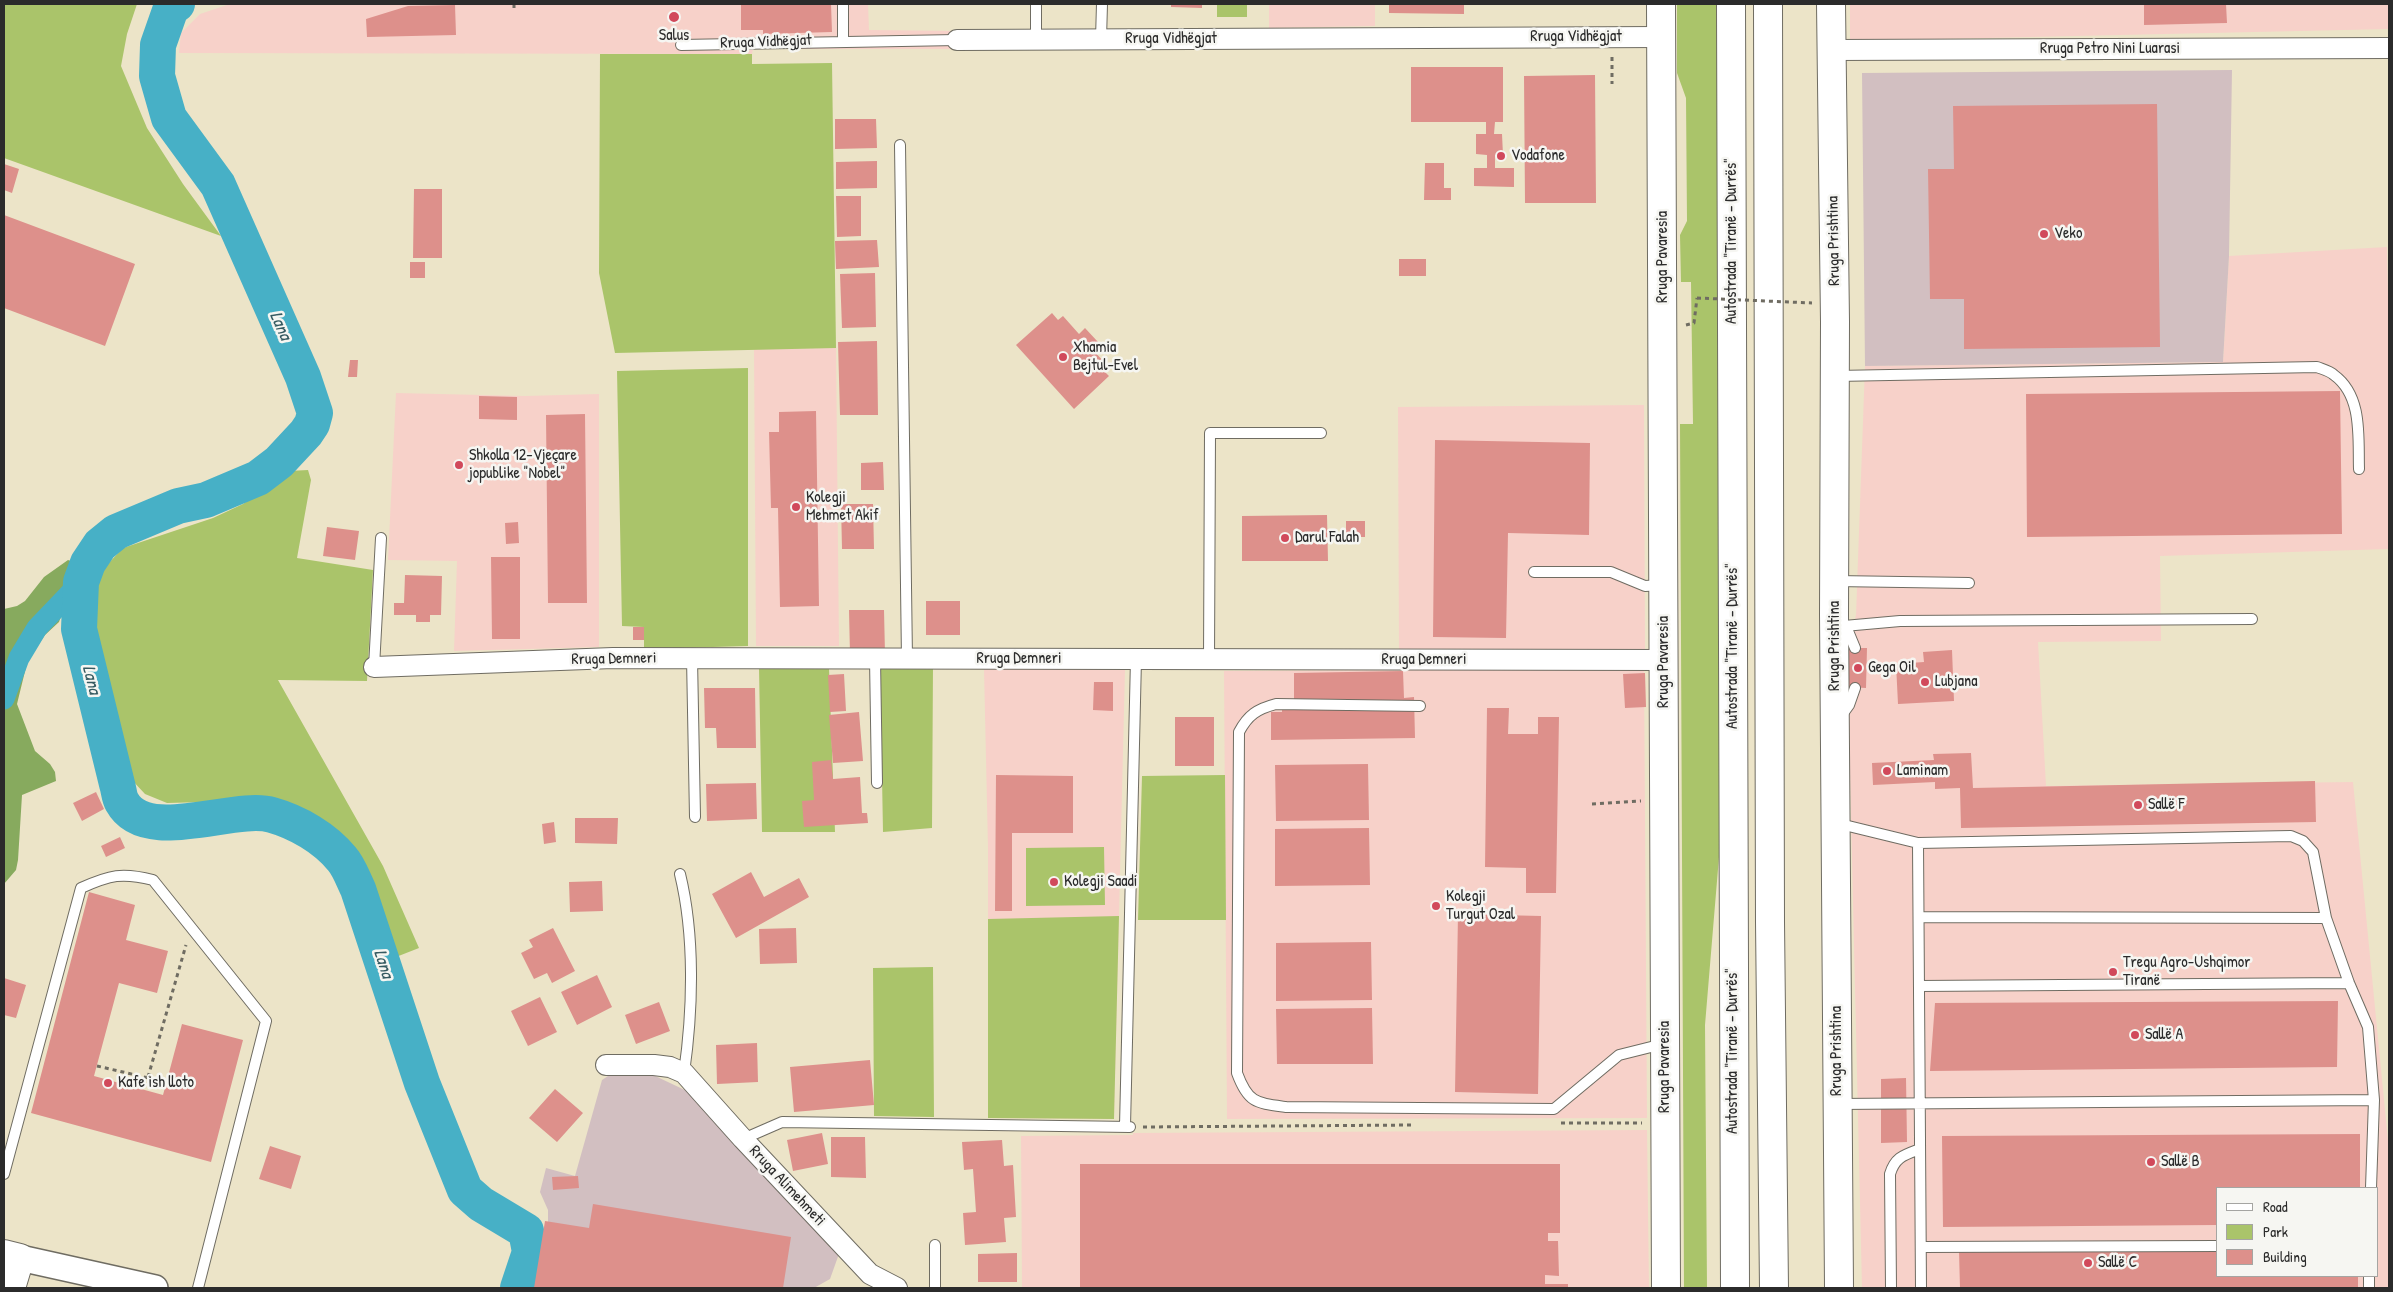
<!DOCTYPE html>
<html>
<head>
<meta charset="utf-8">
<style>
	body { margin:0 }
	#map { position:relative; width:2393px; height:1292px; overflow:hidden; background:#ece4c8; font-family:"Patrick Hand",sans-serif }
	canvas { display:block }
	.frame { position:absolute; inset:0; border:5px solid #2b2b2b; pointer-events:none }
	.legend { position:absolute; left:2216px; top:1187px; width:162px; height:90px; box-sizing:border-box; background:#f6f6f2; border:1px solid #a5a5a2; margin:0; padding:6px 9px; list-style:none; font-size:15px; color:#2b2b2b }
	.legend li { display:flex; align-items:center; gap:10px; height:25px }
	.legend b { width:25px; border:1px solid #a5a5a2 }
</style>
</head>
<body>
<div id="map">
<canvas width="2393" height="1292"></canvas>
<div class="frame"></div>
<ul class="legend">
<li><b style="height:6px;background:#fff"></b>Road</li>
<li><b style="height:14px;background:#aac46a"></b>Park</li>
<li><b style="height:14px;background:#dd908b"></b>Building</li>
</ul>
</div>
<script>
const g = document.querySelector('canvas').getContext('2d');
g.lineJoin = 'round';
function paint(path, color) { g.fillStyle = color; g.fill(path, 'evenodd'); }
function strokePath(path, color, width, dash) { g.strokeStyle = color; g.lineWidth = width; g.lineCap = dash ? 'butt' : 'round'; g.setLineDash(dash || []); g.stroke(path); }
function write(font, color, halo, rows, align = 'center') {
  g.font = font + ' "Patrick Hand",sans-serif'; g.lineWidth = 5; g.setLineDash([]); g.textBaseline = 'middle'; g.strokeStyle = halo; g.fillStyle = color; for (const [text, x, y, turn = 0] of rows) {
    g.save(); g.translate(x, y); g.rotate((+turn || 0) * Math.PI / 180); g.textAlign = isNaN(turn) ? turn : align; if (halo) g.strokeText(text, 0, 0); g.fillText(text, 0, 0); g.restore();
  }
}
const built = new Path2D(`
	M230,4H868L869,30L957,31V49H753L752,54L179,53L181,33L200,14Z
	M1269,4H1375V26L1269,28Z
	M1850,4H2389V29L1850,41Z
	M2387,247L2389,345V549L2160,556L2161,641L2038,642L2046,786L2353,782L2389,1151V1288H1862L1848,687L1849,648L1856,615L1865,366L2223,362L2229,256ZM2217,1188H2377V1276H2217Z
	M836,348L839,646H756L754,349Z
	M396,393L525,396L599,394V647L454,651L457,561L388,560Z
	M1644,405L1645,650L1399,651L1398,407Z
	M984,669H1125L1114,1119L988,1118V848Z
	M1644,669L1647,1118L1227,1119L1224,671Z
	M1647,1130L1649,1288H1022L1021,1136L1133,1135V1133Z`);
const industrial = new Path2D(`
	M2232,70L2229,256L2223,362L1865,366L1862,73Z
	M611,1074H651L689,1092L840,1251L830,1279L814,1288H535L548,1229V1210L540,1192L546,1168L575,1176L602,1080Z`);
const green = new Path2D(`
	M4,4H137L127,34L121,66L147,128L183,184L221,236L4,158Z
	M1217,4H1247V17H1217Z
	M1677,4H1721L1723,809L1705,1025L1707,1288H1684L1680,424H1693L1691,282H1681L1680,235L1687,221L1686,98L1677,73Z
	M600,54H752V64L832,63L836,348L615,353L599,273Z
	M748,368V646L644,649V627L622,626L617,371Z
	M308,470L311,480L297,558L373,570L367,681L278,680L383,866L419,948L396,957L364,878L341,838L328,829L271,805L242,801L167,803L145,794L131,779L124,761L109,687L91,616L96,584L104,568L123,548L213,518L243,504L289,471Z
	M933,665L932,828L883,832L880,667Z
	M759,668H829L835,832H762Z
	M1225,775L1226,920H1138L1142,776Z
	M1104,847L1105,905L1026,906V848Z
	M1119,916L1114,1119L988,1118V919Z
	M933,967L934,1117L874,1116L873,968Z`);
const forest = new Path2D(`
	M68,560L77,563L79,572L77,581L68,596L59,622L45,635L28,659L17,704L35,751L50,764L55,772L56,781L22,795L18,860L16,870L4,884V609L17,606L25,601L44,577Z`);
const canal = new Path2D(`
	M4,699L19,658L37,628L81,582`);
const river = new Path2D(`
	M177,4L171,8L158,45L157,76L169,118L218,185L303,377L315,413L312,424L306,433L279,462L258,478L206,500L178,506L116,532L100,545L88,563L81,582L79,629L117,784C119,790 119,797 122,802C146,846 234,804 272,815C297,822 325,838 342,859C349,867 353,879 358,889L422,1083L465,1190L481,1204L526,1231L530,1252L518,1288`);
const building = new Path2D(`
	M741,4H831L832,32L763,34V30H741Z
	M1171,4H1202V8L1171,7Z
	M1389,4H1464V14L1389,13Z
	M2144,4H2226L2227,23L2144,25Z
	M455,5L456,35L367,37L366,19L408,6Z
	M1411,67H1503V122H1495L1494,134H1502L1503,155H1495V168H1514V187L1474,186V168H1487V155L1476,154V134H1486V122H1411Z
	M1595,75L1596,203H1525L1524,76Z
	M2157,104L2160,347L1964,349V299H1930L1928,169H1954L1953,106Z
	M835,119H876L877,148L835,149Z
	M877,161V188L836,189V162Z
	M1425,163H1444V188H1451V200H1424Z
	M4,164L19,169L12,193L4,190Z
	M414,189H442V258H413Z
	M836,196H861V236L837,237Z
	M4,215L135,264L105,346L4,308Z
	M877,240L879,267L836,269L835,241Z
	M1399,259H1426V276H1399Z
	M410,262H425V278H410Z
	M875,273L876,327L842,328L840,274Z
	M1052,313L1058,320L1063,316L1079,334L1085,328L1098,342L1091,348L1108,366L1103,370L1109,376L1074,409L1016,345Z
	M877,341L878,415H840L838,342Z
	M350,360H358L357,377H348Z
	M2340,391L2342,534L2027,537L2026,394Z
	M479,396L517,397V420L479,419Z
	M816,411L819,606L780,607L778,508H771L769,432H779V412Z
	M585,414L587,603H548L546,415Z
	M1435,440L1590,443L1589,535L1508,533L1506,638L1433,637Z
	M883,462L884,490H861V463Z
	M841,504H873L874,549H842Z
	M1327,515L1328,561H1242V516Z
	M1346,521H1365V537H1346Z
	M518,522L519,543L506,544L505,523Z
	M327,527L359,531L355,560L323,556Z
	M491,557H520V639H492Z
	M405,575L442,576L441,615H430V622H416V615H394V603H404Z
	M926,601H960V635H926Z
	M849,610H884L885,654H850Z
	M633,627H644V640H633Z
	M1849,648H1867L1866,688L1848,687Z
	M1952,650L1954,701L1898,704L1896,664L1924,662L1923,652Z
	M1403,671L1404,698L1414,697L1415,738L1271,740V712H1282V702H1294V673Z
	M1645,673L1646,707L1625,708L1623,674Z
	M844,674L846,711L830,712L828,675Z
	M1094,682H1113V711L1093,710Z
	M704,688H755L756,748H717L716,728H705Z
	M1487,708H1509L1508,734H1538V717H1559L1556,893H1526V868L1485,867Z
	M859,712L863,761L833,763L829,715Z
	M1175,717H1214V766H1175Z
	M1971,753L1973,788L2315,781L2316,822L1961,828L1960,788L1935,789V782L1873,785L1872,763L1934,760L1933,754Z
	M831,760L833,779L860,777L862,813H867L868,823L804,827L802,801L814,800L812,762Z
	M1368,764L1369,820L1276,821L1275,765Z
	M996,775L1073,776V833H1012V911H995Z
	M756,783L757,819L707,821L706,784Z
	M96,792L104,809L82,821L73,803Z
	M575,818H618L617,844L575,843Z
	M554,822L556,842L544,844L542,824Z
	M1369,828L1370,885L1275,886V829Z
	M120,837L125,848L106,857L101,846Z
	M751,872L764,897L799,878L809,897L736,938L712,894Z
	M602,881L603,911L570,912L569,882Z
	M89,892L135,905L126,940L168,951L157,993L119,983L94,1076L163,1095L182,1024L243,1040L211,1162L31,1113Z
	M1458,914L1541,916L1538,1094L1455,1092Z
	M553,928L575,971L552,983L547,973L534,979L521,953L533,947L529,940Z
	M796,928L797,963L760,964L759,929Z
	M1371,942L1372,1000L1276,1001V943Z
	M597,975L612,1007L577,1025L561,992Z
	M4,978L26,985L16,1018L4,1015Z
	M540,997L557,1032L528,1046L511,1011Z
	M2338,1001L2337,1067L1930,1071L1935,1003Z
	M659,1002L670,1031L636,1044L625,1015Z
	M1372,1008L1373,1064H1277L1276,1009Z
	M757,1043L758,1082L717,1084L716,1045Z
	M870,1060L874,1105L794,1112L790,1067Z
	M1906,1078L1907,1142L1881,1143V1079Z
	M555,1089L583,1113L557,1142L529,1118Z
	M822,1133L828,1164L793,1171L787,1140Z
	M2360,1134V1188H2217V1225L1943,1227L1942,1136Z
	M831,1137H865L866,1178L831,1177Z
	M1002,1140L1004,1166L1013,1165L1016,1217L1004,1218L1006,1242L965,1245L963,1213L976,1212L973,1169L964,1170L962,1142Z
	M270,1146L301,1156L291,1189L259,1179Z
	M1080,1164H1560V1233H1548V1241H1558L1559,1276L1545,1275V1284H1568V1288H1080Z
	M578,1176L579,1188L553,1190L552,1177Z
	M593,1204L791,1237L783,1288H534L545,1221L589,1228Z
	M2217,1248V1276H2358V1288H1960L1959,1251Z
	M1017,1253V1282H978V1254Z`);
const path = new Path2D(`
	M514,4V8
	M1612,57V84
	M1686,325L1694,323L1697,298
	M1592,804L1641,801
	M97,1066L166,1082
	M148,1077L186,945
	M1561,1123H1642
	M1143,1127L1412,1125`);
const service = new Path2D(`
	M843,4V40
	M1101,39L1102,4
	M1036,40V4
	M681,45L957,40
	M900,145L907,659
	M1836,376L2317,367C2322,369 2330,371 2334,375C2363,396 2358,438 2359,469
	M1534,572H1611L1645,586L1663,585
	M1835,581L1969,583
	M1841,623L1848,631L1855,648
	M1844,626L1900,621L2252,619
	M692,658L695,817
	M875,659L877,783
	M1209,659L1210,433H1321
	M374,667L381,538
	M1420,706L1276,704C1257,709 1248,715 1239,732L1237,1073C1248,1103 1256,1103 1286,1107L1554,1109L1619,1055L1663,1044
	M1841,716L1849,705L1855,688
	M1836,823L1918,843L2291,836L2303,841L2313,852L2326,918L2349,983L2368,1027L2374,1100L2371,1188
	M1918,843L1921,1288
	M680,874C695,936 693,1010 684,1073
	M1919,917L2326,918
	M1919,986L2349,983
	M1837,1104L2374,1100
	M1125,1126L1136,659
	M743,1139L782,1122L1130,1127
	M4,1174L81,888C110,875 122,872 153,880L266,1021L198,1288
	M1921,1247L2217,1246
	M935,1288V1245
	M1891,1288L1890,1174C1895,1157 1904,1155 1920,1149
	M2369,1288V1276`);
const minor = new Path2D(`
	M957,40L1661,37
	M1832,50L2389,48
	M374,667L613,658L1664,660
	M606,1065H654L670,1067L684,1073L743,1139L870,1274L897,1288`);
const tertiary = new Path2D(`
	M20,1258L155,1288`);
const secondary = new Path2D(`
	M1661,4L1666,1288
	M1831,4L1835,322L1834,614L1839,1288
	M4,1254L20,1258L11,1288`);
const motorway = new Path2D(`
	M1731,4L1735,1288
	M1768,4L1770,922L1774,1288`);
const pathBridge = new Path2D(`
	M1697,298L1812,303`);
const markers = [
	[674,17,6,"#d1495b"],
	[1501,156,5,"#d1495b"],
	[2044,234,5,"#d1495b"],
	[1063,357,5,"#d1495b"],
	[459,465,5,"#d1495b"],
	[796,507,5,"#d1495b"],
	[1285,538,5,"#d1495b"],
	[1858,668,5,"#d1495b"],
	[1925,682,5,"#d1495b"],
	[1887,771,5,"#d1495b"],
	[2138,805,5,"#d1495b"],
	[1054,882,5,"#d1495b"],
	[1436,906,5,"#d1495b"],
	[2113,972,5,"#d1495b"],
	[2135,1035,5,"#d1495b"],
	[108,1083,5,"#d1495b"],
	[2151,1162,5,"#d1495b"],
	[2088,1263,5,"#d1495b"]
];
const poiNames = [
	["Salus",674,36,"center"],
	["Vodafone",1511,156],
	["Veko",2054,234],
	["Xhamia",1073,348],
	["Bejtul-Evel",1073,366],
	["Shkolla 12-Vjeçare",469,456],
	["jopublike \"Nobel\"",469,474],
	["Kolegji",806,498],
	["Mehmet Akif",806,516],
	["Darul Falah",1295,538],
	["Gega Oil",1868,668],
	["Lubjana",1935,682],
	["Laminam",1897,771],
	["Sallë F",2148,805],
	["Kolegji Saadi",1064,882],
	["Kolegji",1446,897],
	["Turgut Ozal",1446,915],
	["Tregu Agro-Ushqimor",2123,963],
	["Tiranë",2123,981],
	["Sallë A",2145,1035],
	["Kafe ish lloto",118,1083],
	["Sallë B",2161,1162],
	["Sallë C",2098,1263]
];
const streetNames = [
	["Rruga Vidhëgjat",1576,37],
	["Rruga Vidhëgjat",1171,39],
	["Rruga Vidhëgjat",766,42,-2],
	["Rruga Petro Nini Luarasi",2110,49],
	["Autostrada \"Tiranë - Durrës\"",1732,241,-90],
	["Rruga Prishtina",1834,241,-91],
	["Rruga Pavaresia",1663,257,-90],
	["Autostrada \"Tiranë - Durrës\"",1733,646,-90],
	["Rruga Prishtina",1835,646,-90],
	["Rruga Demneri",614,659,-1],
	["Rruga Demneri",1019,659],
	["Rruga Demneri",1424,660],
	["Rruga Pavaresia",1664,662,-90],
	["Autostrada \"Tiranë - Durrës\"",1733,1051,-90],
	["Rruga Prishtina",1837,1051,-90],
	["Rruga Pavaresia",1665,1067,-90],
	["Rruga Alimehmeti",787,1186,47]
];
const waterNames = [
	["Lana",280,326,66],
	["Lana",91,680,76],
	["Lana",383,964,72]
];
paint(built, '#f7d1c9');
paint(industrial, '#d2bfc1');
paint(green, '#aac46a');
paint(forest, '#87aa5e');
strokePath(canal, '#47b0c6', 21);
strokePath(river, '#47b0c6', 36);
paint(building, '#dd908b');
strokePath(service, '#6f6c62', 12);
strokePath(minor, '#6f6c62', 22);
strokePath(tertiary, '#6f6c62', 28);
strokePath(secondary, '#6f6c62', 30);
strokePath(motorway, '#6f6c62', 30);
strokePath(path, '#6f6c62', 3, [4, 4]);
strokePath(service, '#fff', 10);
strokePath(minor, '#fff', 20);
strokePath(tertiary, '#fff', 25);
strokePath(secondary, '#fff', 28);
strokePath(motorway, '#fff', 28);
strokePath(pathBridge, '#6f6c62', 3, [4, 4]);
for (const [x, y, r, color] of markers) { const dot = new Path2D(); dot.arc(x, y, r, 0, 2 * Math.PI); g.fillStyle = color; g.fill(dot); strokePath(dot, '#f6f6f2', 2); }
write('16px', '#2b2b2b', '#f6f6f2', poiNames, 'left');
write('16px', '#2b2b2b', '#f6f6f2', streetNames);
write('italic 18px', '#355a61', '#f6f6f2', waterNames);
</script>
</body>
</html>
